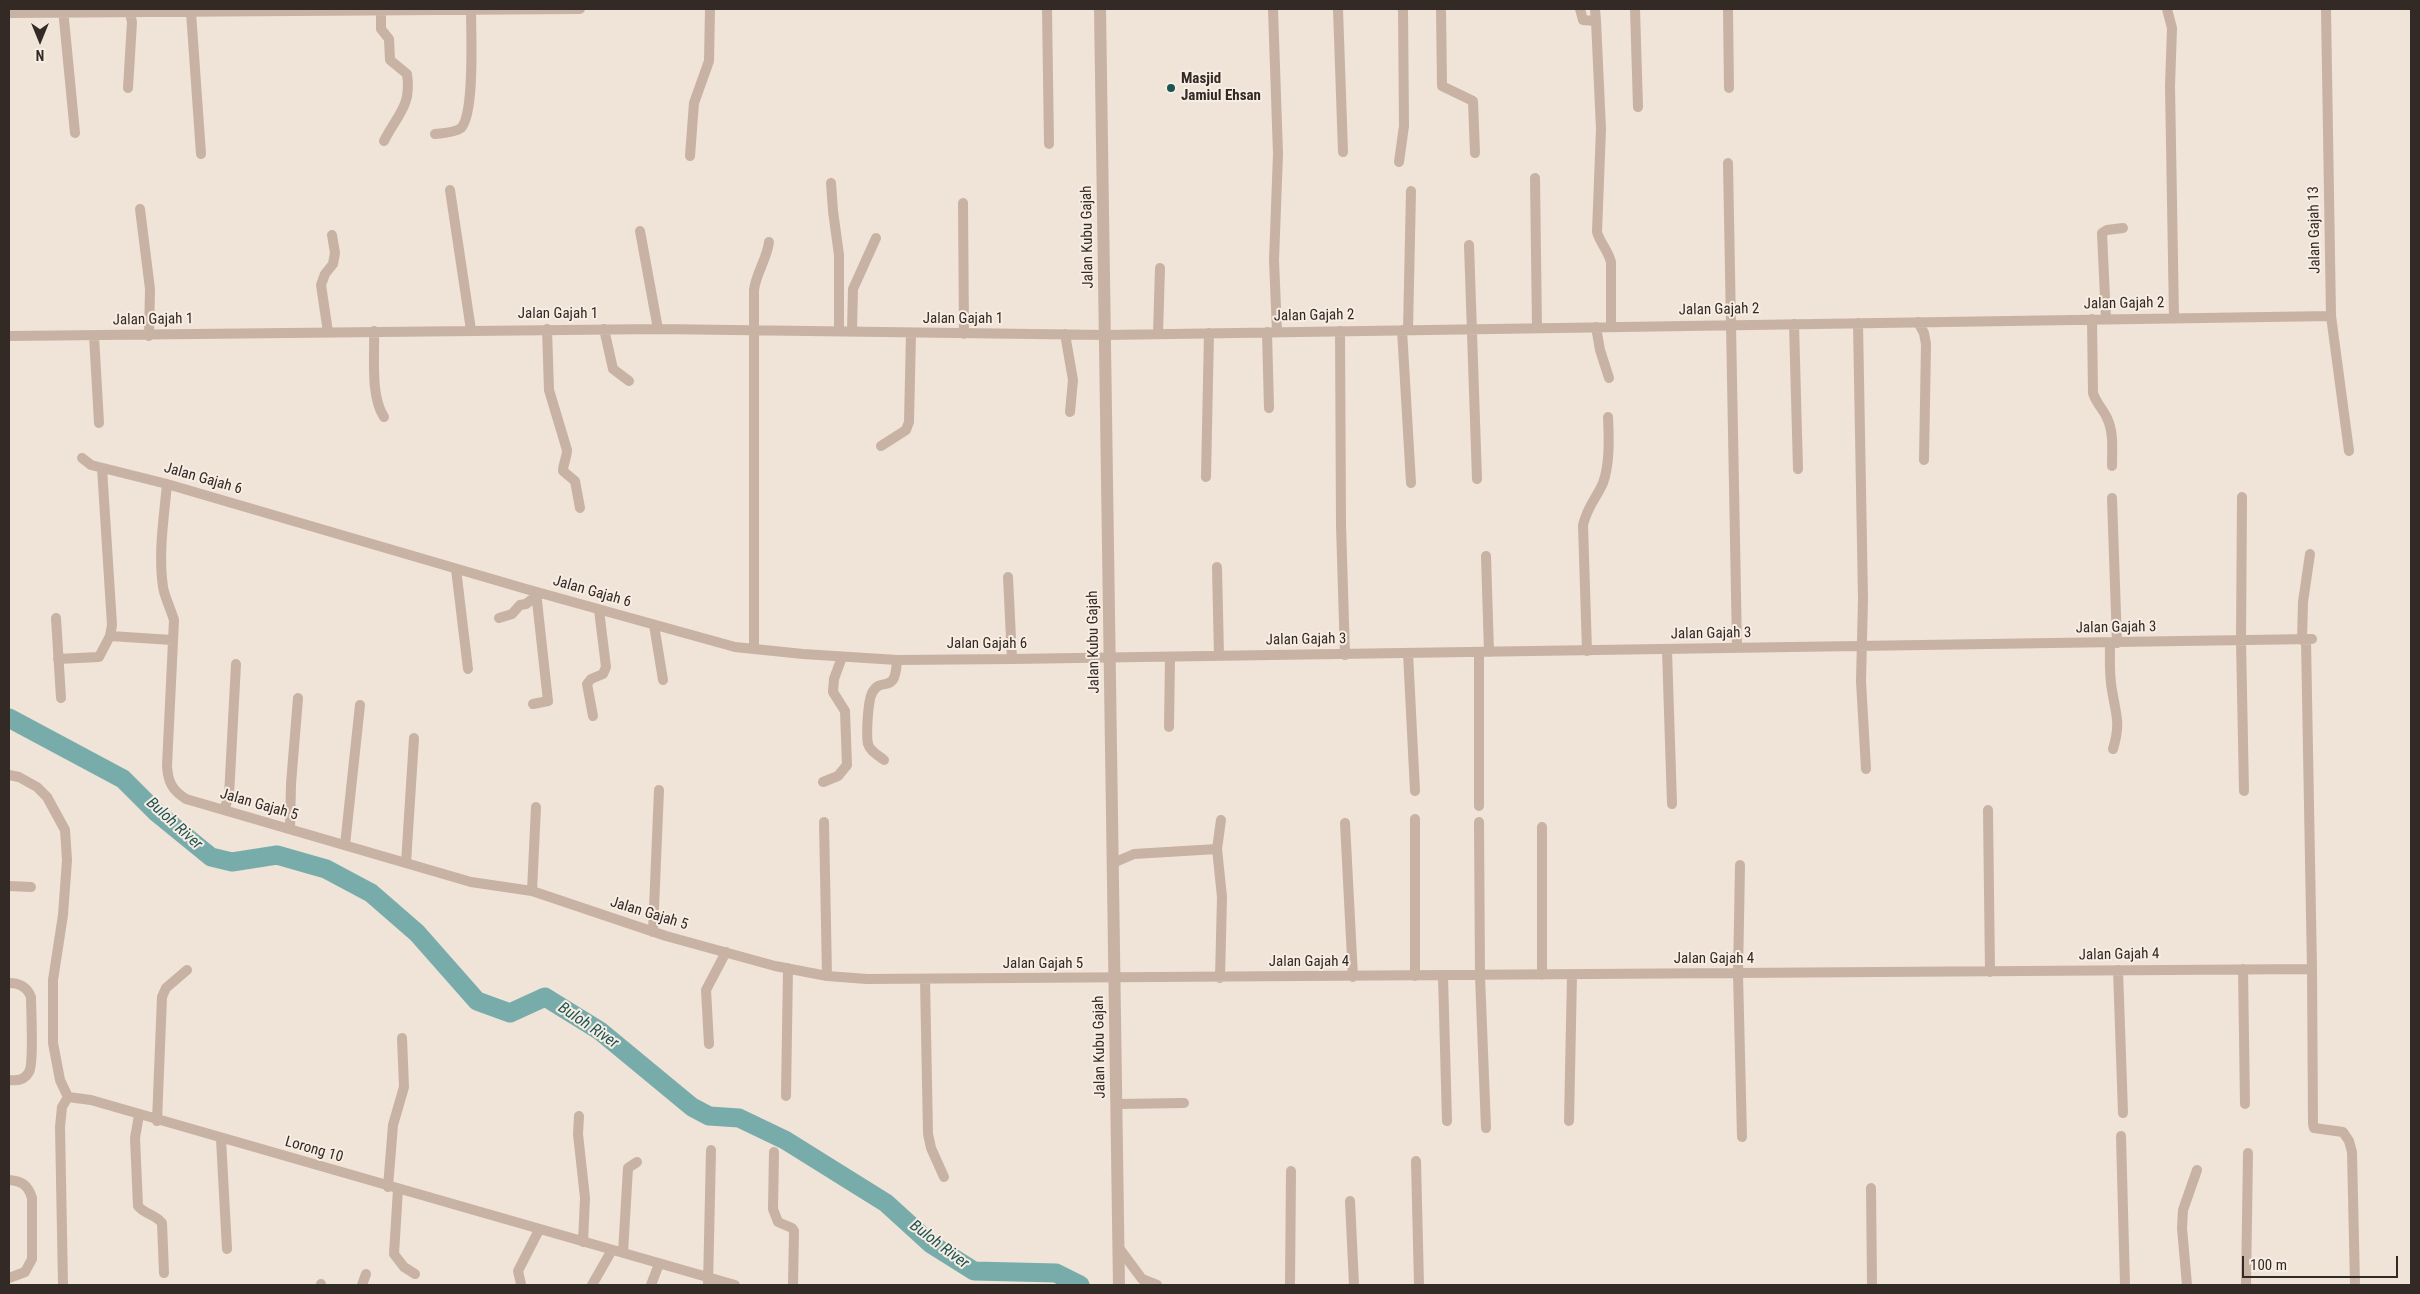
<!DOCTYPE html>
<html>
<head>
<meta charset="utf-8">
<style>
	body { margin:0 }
	#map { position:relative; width:2420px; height:1294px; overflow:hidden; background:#f0e3d7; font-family:"Roboto Condensed",sans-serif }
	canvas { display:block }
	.frame { position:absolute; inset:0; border:10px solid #332925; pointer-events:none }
	.north { position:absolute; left:15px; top:15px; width:50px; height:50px; -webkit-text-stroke:4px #f8ede3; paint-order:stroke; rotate:180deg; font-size:14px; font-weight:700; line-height:20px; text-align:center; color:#332925 }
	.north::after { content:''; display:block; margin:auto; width:18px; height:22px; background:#332925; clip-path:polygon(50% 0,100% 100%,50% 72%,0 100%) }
	.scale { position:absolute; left:2242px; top:1256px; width:156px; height:22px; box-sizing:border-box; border:2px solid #332925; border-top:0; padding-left:6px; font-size:15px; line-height:18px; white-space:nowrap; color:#332925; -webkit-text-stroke:4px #f8ede3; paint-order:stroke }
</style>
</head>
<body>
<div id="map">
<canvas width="2420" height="1294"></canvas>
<div class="frame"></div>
<div class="north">N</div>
<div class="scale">100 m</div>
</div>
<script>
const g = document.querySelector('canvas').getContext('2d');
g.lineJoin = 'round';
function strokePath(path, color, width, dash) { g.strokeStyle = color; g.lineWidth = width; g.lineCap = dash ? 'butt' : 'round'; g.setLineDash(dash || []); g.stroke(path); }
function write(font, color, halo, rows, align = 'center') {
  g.font = font + ' "Roboto Condensed",sans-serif'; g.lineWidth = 4; g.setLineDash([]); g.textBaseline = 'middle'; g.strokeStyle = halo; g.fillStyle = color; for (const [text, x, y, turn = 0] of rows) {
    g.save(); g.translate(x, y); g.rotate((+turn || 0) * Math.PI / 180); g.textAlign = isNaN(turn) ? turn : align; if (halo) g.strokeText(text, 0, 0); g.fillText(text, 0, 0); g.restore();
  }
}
const river = new Path2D(`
	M9,718L123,779L157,813L211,857L232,862L277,855L326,869L371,893L417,933L477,1001L510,1013L545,997L600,1031L692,1107L709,1116L739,1118L785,1140L886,1203L931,1244L974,1271L1056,1273L1080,1285`);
const minor = new Path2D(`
	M63,9L75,133
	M381,9V29L389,39L390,60L407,74C412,106 397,115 384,141
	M1047,9L1049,144
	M1273,9L1278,154L1274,260L1277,332
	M1338,9L1343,152
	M1441,9L1442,86L1473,101L1475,153
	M1580,9L1583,20L1596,21L1601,129L1597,232C1600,243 1608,250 1611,262V327
	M1595,9L1596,21
	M1635,9L1638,107
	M1728,9L1729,88
	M2167,9L2172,28L2170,86L2174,318
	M2326,9L2331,316L2349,451
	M191,12L201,154
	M9,13L580,9
	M128,88L132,22L129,9
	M435,134C442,133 455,133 461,128C475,114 471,32 471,10
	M690,156L694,103L709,61L710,9
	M1399,162L1404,126L1403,9
	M1728,163L1737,648
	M1535,178L1537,328
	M831,183L833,211L839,255V331
	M450,190L471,330
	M963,203L964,334
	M140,209L150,289L149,336
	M640,231L658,329
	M1469,245L1477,479
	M2092,319L2093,393C2096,403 2103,409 2107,418C2114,432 2112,450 2112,466
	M2106,319L2102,233L2107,230L2123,228
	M1918,322L1924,333L1926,344L1924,460
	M1858,323L1863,599L1861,681L1866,769
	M1794,324L1798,469
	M1596,327L1600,350L1609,378
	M547,329L549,390L567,450C567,458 563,463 563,471L575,481L580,508
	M604,329L613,369L629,381
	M1402,330L1411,483
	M1408,330L1411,191
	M374,331C375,356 370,396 384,417
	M852,331L853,289L876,238
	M1340,331L1341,525L1345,655
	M328,332L321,285L325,274L333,264L335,253L332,235
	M1267,332L1269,408
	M1065,334L1073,380L1070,412
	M1158,334L1160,268
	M9,336L658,329L1107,335L2331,316
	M94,336L99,423
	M881,446L906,430L909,422L911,333
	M82,458L91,465L167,484L526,589L735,647L803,654L897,660L1012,659L2312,639
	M1206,477L1209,333
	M167,484C164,518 158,553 163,587C164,595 171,610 174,620L167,766C168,782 172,790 186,799L471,882L532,891L666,936L775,966L827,976L867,979L2312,969
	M2242,497L2241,641L2244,791
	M2112,498L2117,643
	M1486,556L1489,652
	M1217,567L1219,656
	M456,569L468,669
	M1008,577L1012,659
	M56,618L61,698
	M499,618L512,614L520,605L526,604L535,597
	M654,625L663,680
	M110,636L172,640
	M2302,640L2303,602L2310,554
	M2306,640L2312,969L2313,1124L2314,1128L2343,1132L2349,1141L2352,1152L2355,1285
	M2110,643C2110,659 2109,675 2112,690C2116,716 2121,722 2113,749
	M754,649V290C756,273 767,259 769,242
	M1667,650L1672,804
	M1587,651L1583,525C1588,505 1596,499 1603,483C1610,464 1609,437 1608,417
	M1408,653L1415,791
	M58,659L99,657L110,636L112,625L102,468
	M533,704L548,701L536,592
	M593,716L587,684L591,679L603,674L606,667L599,610
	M1169,727L1170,657
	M884,760C878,755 870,751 868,744C866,734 868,701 872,693C882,674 895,698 897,660
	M9,775L19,777L37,787L47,797L65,830L67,860L63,915L53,980V1043L60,1080L68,1097
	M823,782L838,776L847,765L845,711L833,692L834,679L842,657
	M1479,806V652
	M224,810L229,796L236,664
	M1988,810L1990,972
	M1415,819V976
	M824,822L827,976
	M1479,822L1480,976L1486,1128
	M1345,823L1353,977
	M290,829L291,784L298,698
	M345,845L360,705
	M406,863L414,738
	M1113,863L1134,854L1217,849
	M1740,865L1738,974L1742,1137
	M9,886L31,887
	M532,891L536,807
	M653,932L659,790
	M2243,969L2245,1104
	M2118,970L2123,1113
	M1542,975V827
	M1443,976L1447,1121
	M1220,978L1222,897L1217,849L1221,820
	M925,979L928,1134L931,1148L944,1177
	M9,983C20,983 27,987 31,997C31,1010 34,1064 29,1072C25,1080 17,1081 9,1080
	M709,1044L706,990L726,952
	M786,1096L788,968
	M68,1097L91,1100L735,1285
	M1117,1104L1184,1103
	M139,1115L135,1138L138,1206C144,1214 155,1214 162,1223L164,1273
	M579,1116L578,1134L585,1198L583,1242
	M157,1121L162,997L166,988L187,970
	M1569,1121L1572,975
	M2121,1136L2125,1285
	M221,1139L227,1249
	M774,1152L773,1209L778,1222L792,1228L794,1231L793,1285
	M1416,1161L1419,1285
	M9,1180C22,1181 28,1185 32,1198V1259L25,1272L9,1278
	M388,1187L393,1125L404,1087L402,1038
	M1871,1188L1872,1285
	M398,1189L394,1254L404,1267L415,1274
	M1350,1201L1354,1285
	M1119,1248L1142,1279L1157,1285
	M623,1253L628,1168L637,1162
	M521,1284L518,1271L539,1230
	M63,1285L60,1127L62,1107L68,1097
	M321,1285V1284
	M362,1285L366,1274
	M592,1285L612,1250
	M651,1285L659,1264
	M708,1285L711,1150
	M1290,1285L1291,1171
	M2187,1285L2182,1228L2183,1210L2197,1170
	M2246,1285L2248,1153`);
const tertiary = new Path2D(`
	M1100,9L1119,1285`);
const markers = [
	[1171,88,5,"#1c5353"]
];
const poiNames = [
	["Masjid",1181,79],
	["Jamiul Ehsan",1181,96]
];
const streetNames = [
	["Jalan Gajah 13",2315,230,-91],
	["Jalan Kubu Gajah",1088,237,-91],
	["Jalan Gajah 2",2124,304,-1],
	["Jalan Gajah 2",1719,310,-1],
	["Jalan Gajah 1",558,314],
	["Jalan Gajah 2",1314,316,-1],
	["Jalan Gajah 1",963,319],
	["Jalan Gajah 1",153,320,-1],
	["Jalan Gajah 6",203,479,16],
	["Jalan Gajah 6",592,592,16],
	["Jalan Gajah 3",2116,628,-1],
	["Jalan Gajah 3",1711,634,-1],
	["Jalan Gajah 3",1306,640,-1],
	["Jalan Kubu Gajah",1094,642,-91],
	["Jalan Gajah 6",987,644],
	["Jalan Gajah 5",259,805,16],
	["Jalan Gajah 5",649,914,17],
	["Jalan Gajah 4",2119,955,-1],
	["Jalan Gajah 4",1714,959],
	["Jalan Gajah 4",1309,962],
	["Jalan Gajah 5",1043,964],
	["Jalan Kubu Gajah",1100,1047,-91],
	["Lorong 10",314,1150,16]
];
const waterNames = [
	["Buloh River",174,824,42],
	["Buloh River",588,1026,34],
	["Buloh River",939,1245,37]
];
strokePath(river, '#77acab', 19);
strokePath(minor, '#c8b2a3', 10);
strokePath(tertiary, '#c8b2a3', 12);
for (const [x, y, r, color] of markers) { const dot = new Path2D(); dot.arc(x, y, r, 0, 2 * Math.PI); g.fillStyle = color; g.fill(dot); strokePath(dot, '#f8ede3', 2); }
write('bold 15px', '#332925', '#f8ede3', poiNames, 'left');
write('15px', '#332925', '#f8ede3', streetNames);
write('italic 16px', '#1c5353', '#f8ede3', waterNames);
</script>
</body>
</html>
